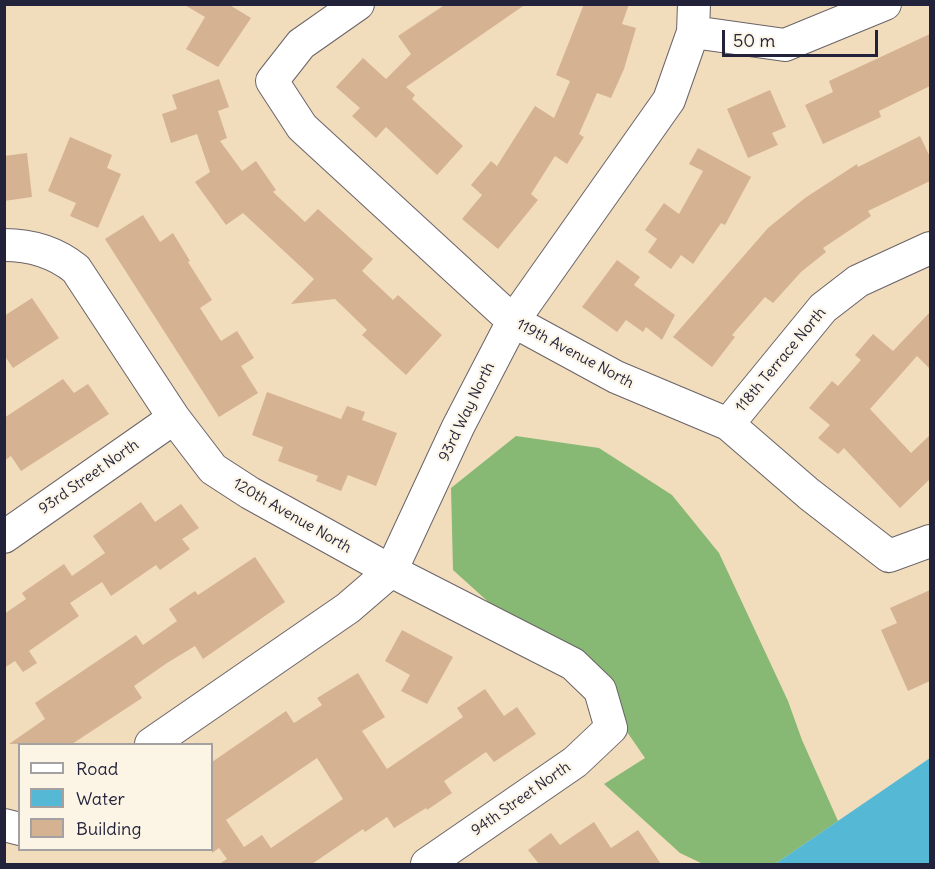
<!DOCTYPE html>
<html>
<head>
<meta charset="utf-8">
<style>
	body { margin:0 }
	#map { position:relative; width:935px; height:869px; overflow:hidden; background:#f1ddbc; font-family:Delius,sans-serif }
	canvas { display:block }
	.frame { position:absolute; inset:0; border:6px solid #22223b; pointer-events:none }
	.legend { position:absolute; left:18px; top:743px; width:195px; height:108px; box-sizing:border-box; background:#fcf5e5; border:2px solid #a5a1a1; margin:0; padding:8px 10px; list-style:none; font-size:18px; color:#22223b }
	.legend li { display:flex; align-items:center; gap:12px; height:30px }
	.legend b { width:30px; border:2px solid #a5a1a1 }
	.scale { position:absolute; left:722px; top:30px; width:156px; height:27px; box-sizing:border-box; border:3px solid #22223b; border-top:0; padding-left:8px; font-size:18px; line-height:21px; white-space:nowrap; color:#22223b; -webkit-text-stroke:4px #fcf5e5; paint-order:stroke }
</style>
</head>
<body>
<div id="map">
<canvas width="935" height="869"></canvas>
<div class="frame"></div>
<ul class="legend">
<li><b style="height:8px;background:#fff"></b>Road</li>
<li><b style="height:16px;background:#55b8d4"></b>Water</li>
<li><b style="height:16px;background:#d5b292"></b>Building</li>
</ul>
<div class="scale">50 m</div>
</div>
<script>
const g = document.querySelector('canvas').getContext('2d');
g.lineJoin = 'round';
function paint(path, color) { g.fillStyle = color; g.fill(path, 'evenodd'); }
function strokePath(path, color, width, dash) { g.strokeStyle = color; g.lineWidth = width; g.lineCap = dash ? 'butt' : 'round'; g.setLineDash(dash || []); g.stroke(path); }
function write(font, color, halo, rows, align = 'center') {
  g.font = font + ' Delius,sans-serif'; g.lineWidth = 4.5; g.setLineDash([]); g.textBaseline = 'middle'; g.strokeStyle = halo; g.fillStyle = color; for (const [text, x, y, turn = 0] of rows) {
    g.save(); g.translate(x, y); g.rotate((+turn || 0) * Math.PI / 180); g.textAlign = isNaN(turn) ? turn : align; if (halo) g.strokeText(text, 0, 0); g.fillText(text, 0, 0); g.restore();
  }
}
const forest = new Path2D(`
	M516,436L599,448L672,495L719,553L788,701L802,740L838,821L775,864H703L680,853L604,784L645,758L625,729L627,727L453,570L451,488Z`);
const water = new Path2D(`
	M930,758V864H775Z`);
const building = new Path2D(`
	M183,4H228L251,18L218,67L186,49L205,17Z
	M446,4H526L406,87L415,95L412,99L463,146L437,175L386,127L376,138L352,116L360,108L336,87L363,58L386,79L411,54L398,36Z
	M584,4H629L622,24L636,28L624,69L611,98L597,93L579,134L584,137L567,164L555,156L531,194L538,200L498,249L462,219L482,195L471,185L491,161L497,166L535,106L554,118L570,81L556,75Z
	M930,34V86L879,111L881,117L823,144L805,105L833,92L829,81Z
	M219,79L229,107L218,111L227,138L220,141L242,171L256,161L276,190L273,192L305,222L318,209L373,259L362,271L393,300L398,295L442,335L406,375L362,335L367,330L335,299L291,304L314,279L243,213L226,225L195,182L210,172L197,134L171,143L162,114L177,109L172,95Z
	M770,90L786,127L772,133L778,145L748,158L727,109Z
	M920,136L930,157V181L868,211L871,216L823,248L826,252L801,272L773,303L765,297L732,335L735,337L712,367L673,337L768,228L805,198L857,164L858,167Z
	M70,137L112,155L107,168L121,174L98,228L70,216L76,203L48,191Z
	M698,148L751,177L725,225L721,223L693,264L681,255L671,269L648,252L657,239L645,230L664,203L679,214L703,171L689,164Z
	M27,153L32,197L4,201V156Z
	M143,215L160,242L173,233L190,261L188,262L212,300L200,308L221,341L237,331L254,358L241,366L258,393L219,417L105,239Z
	M617,260L640,277L634,285L675,315L662,340L646,327L643,332L626,320L617,332L582,307Z
	M32,298L59,338L13,368L4,355V316Z
	M930,312V369L917,356L870,409L911,453L930,435V479L900,508L844,448L838,454L818,438L830,425L809,408L832,381L838,386L861,360L855,355L873,334L893,351Z
	M63,379L74,393L88,384L109,414L21,471L11,456L4,461V418Z
	M267,392L341,419L347,406L365,412L362,420L397,433L376,486L348,475L341,491L316,481L318,476L278,461L283,447L252,435Z
	M141,502L155,522L181,504L199,528L182,539L190,549L160,570L156,565L111,596L102,582L70,603L79,616L29,651L37,663L23,672L15,661L4,668V614L26,599L22,593L64,564L72,576L105,553L93,536Z
	M255,557L285,602L203,659L195,646L167,663L134,686L142,698L72,744H9L45,719L35,703L136,635L143,645L177,621L169,609L195,591L198,595Z
	M930,590V681L908,691L881,630L897,623L890,608Z
	M402,630L453,657L427,704L401,691L410,675L385,661Z
	M358,673L385,717L362,731L387,769L463,717L457,708L485,689L504,716L517,707L536,734L494,762L486,752L444,781L452,793L427,810L426,808L394,828L387,817L365,832L363,829L312,864H219L227,859L219,848L212,853V762L286,711L294,723L322,705L317,698ZM317,758L343,799L271,848L262,835L244,847L226,820Z
	M594,822L611,848L638,830L661,864H539L528,850L551,833L560,845Z`);
const minor = new Path2D(`
	M358,4L301,44L272,81L302,127L513,321L616,377L728,424L809,494L889,556L930,541
	M693,32L785,45L885,4
	M4,245C32,245 55,252 76,269L174,418L213,469L250,493L391,571L573,664L600,690L611,728L575,762L427,864
	M728,424L823,308L858,281L930,248
	M4,537L174,418
	M151,744L348,608L391,571L458,427L513,321L669,100L693,32L694,4
	M4,825L20,829`);
const streetNames = [
	["119th Avenue North",575,354,28],
	["118th Terrace North",781,360,-50],
	["93rd Way North",467,412,-64],
	["93rd Street North",89,477,-35],
	["120th Avenue North",292,516,30],
	["94th Street North",521,799,-35]
];
paint(forest, '#87b974');
paint(water, '#55b8d4');
paint(building, '#d5b292');
strokePath(minor, '#6a6368', 34);
strokePath(minor, '#fff', 32);
write('15px', '#22223b', '#fcf5e5', streetNames);
</script>
</body>
</html>
